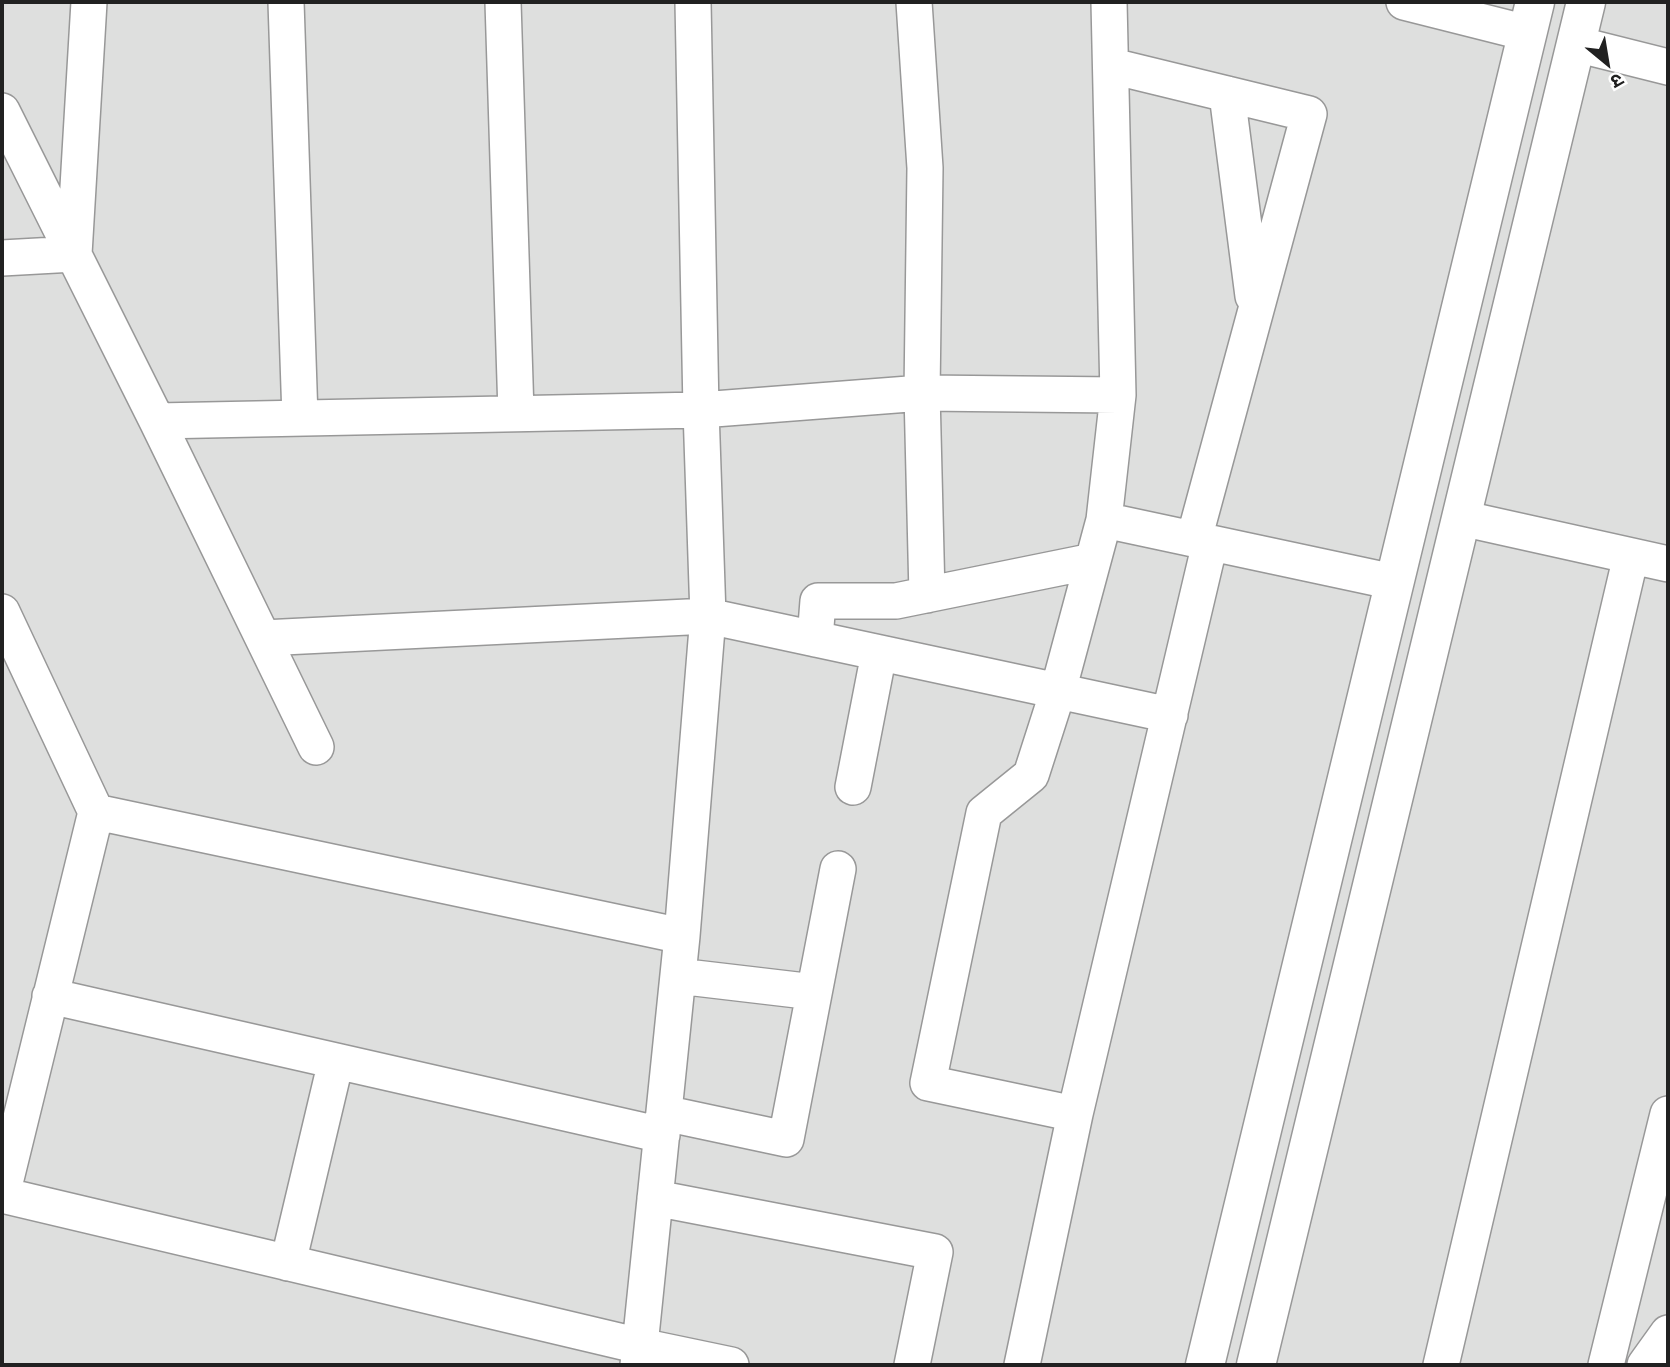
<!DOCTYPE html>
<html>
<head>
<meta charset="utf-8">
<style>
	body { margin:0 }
	#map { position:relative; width:1670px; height:1367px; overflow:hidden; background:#e9f0ef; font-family:"PT Sans Narrow","Noto Sans Devanagari",sans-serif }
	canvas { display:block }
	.frame { position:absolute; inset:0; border:4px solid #212121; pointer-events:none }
	.north { position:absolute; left:1572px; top:28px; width:70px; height:70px; -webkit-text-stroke:5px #fff; paint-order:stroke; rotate:150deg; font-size:19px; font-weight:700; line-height:28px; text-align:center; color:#212121 }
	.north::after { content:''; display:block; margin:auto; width:24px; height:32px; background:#212121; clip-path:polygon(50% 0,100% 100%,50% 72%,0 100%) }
</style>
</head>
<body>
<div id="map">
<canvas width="1670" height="1367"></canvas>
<div class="frame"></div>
<div class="north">उ</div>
</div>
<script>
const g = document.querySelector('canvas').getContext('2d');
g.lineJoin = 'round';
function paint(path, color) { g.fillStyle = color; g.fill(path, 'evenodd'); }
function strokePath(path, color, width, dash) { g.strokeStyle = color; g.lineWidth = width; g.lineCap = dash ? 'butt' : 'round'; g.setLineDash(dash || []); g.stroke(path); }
const residential = new Path2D(`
	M2,2H1668V1365H2Z`);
const minor = new Path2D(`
	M286,2L300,418
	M503,2L516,413
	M914,2L925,168L922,393L927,595
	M1404,2L1527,33
	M1576,44L1668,67
	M1112,66L1309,114L1194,539
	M1227,94L1253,296
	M2,111L157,421L316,747
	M2,258L74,254L89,2
	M157,421L701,410L922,393L1118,395
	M1461,518L1668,564
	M1104,520L1394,582
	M2,612L96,812L2,1195L640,1346L731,1365
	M263,638L708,616L1170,715
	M815,639L818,601H896L1093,561
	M853,787L879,653
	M96,812L682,936
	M678,976L814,992
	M50,996L662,1135
	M664,1113L786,1139L838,869
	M1075,1114L928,1083L984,813L1031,775L1058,691L1104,520L1118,395L1109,2
	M655,1198L935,1252L912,1365
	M288,1263L336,1061
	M638,1365L682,936L708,616L701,410L693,2
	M1022,1365L1075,1114L1210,543
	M1441,1365L1631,556
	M1606,1365L1668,1114
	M1645,1365L1668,1333`);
const tertiary = new Path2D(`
	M1205,1365L1535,2
	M1256,1365L1586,2`);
paint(residential, '#dedfde');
strokePath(minor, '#989898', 38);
strokePath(tertiary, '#989898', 41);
strokePath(minor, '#fff', 35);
strokePath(tertiary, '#fff', 38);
</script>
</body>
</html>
